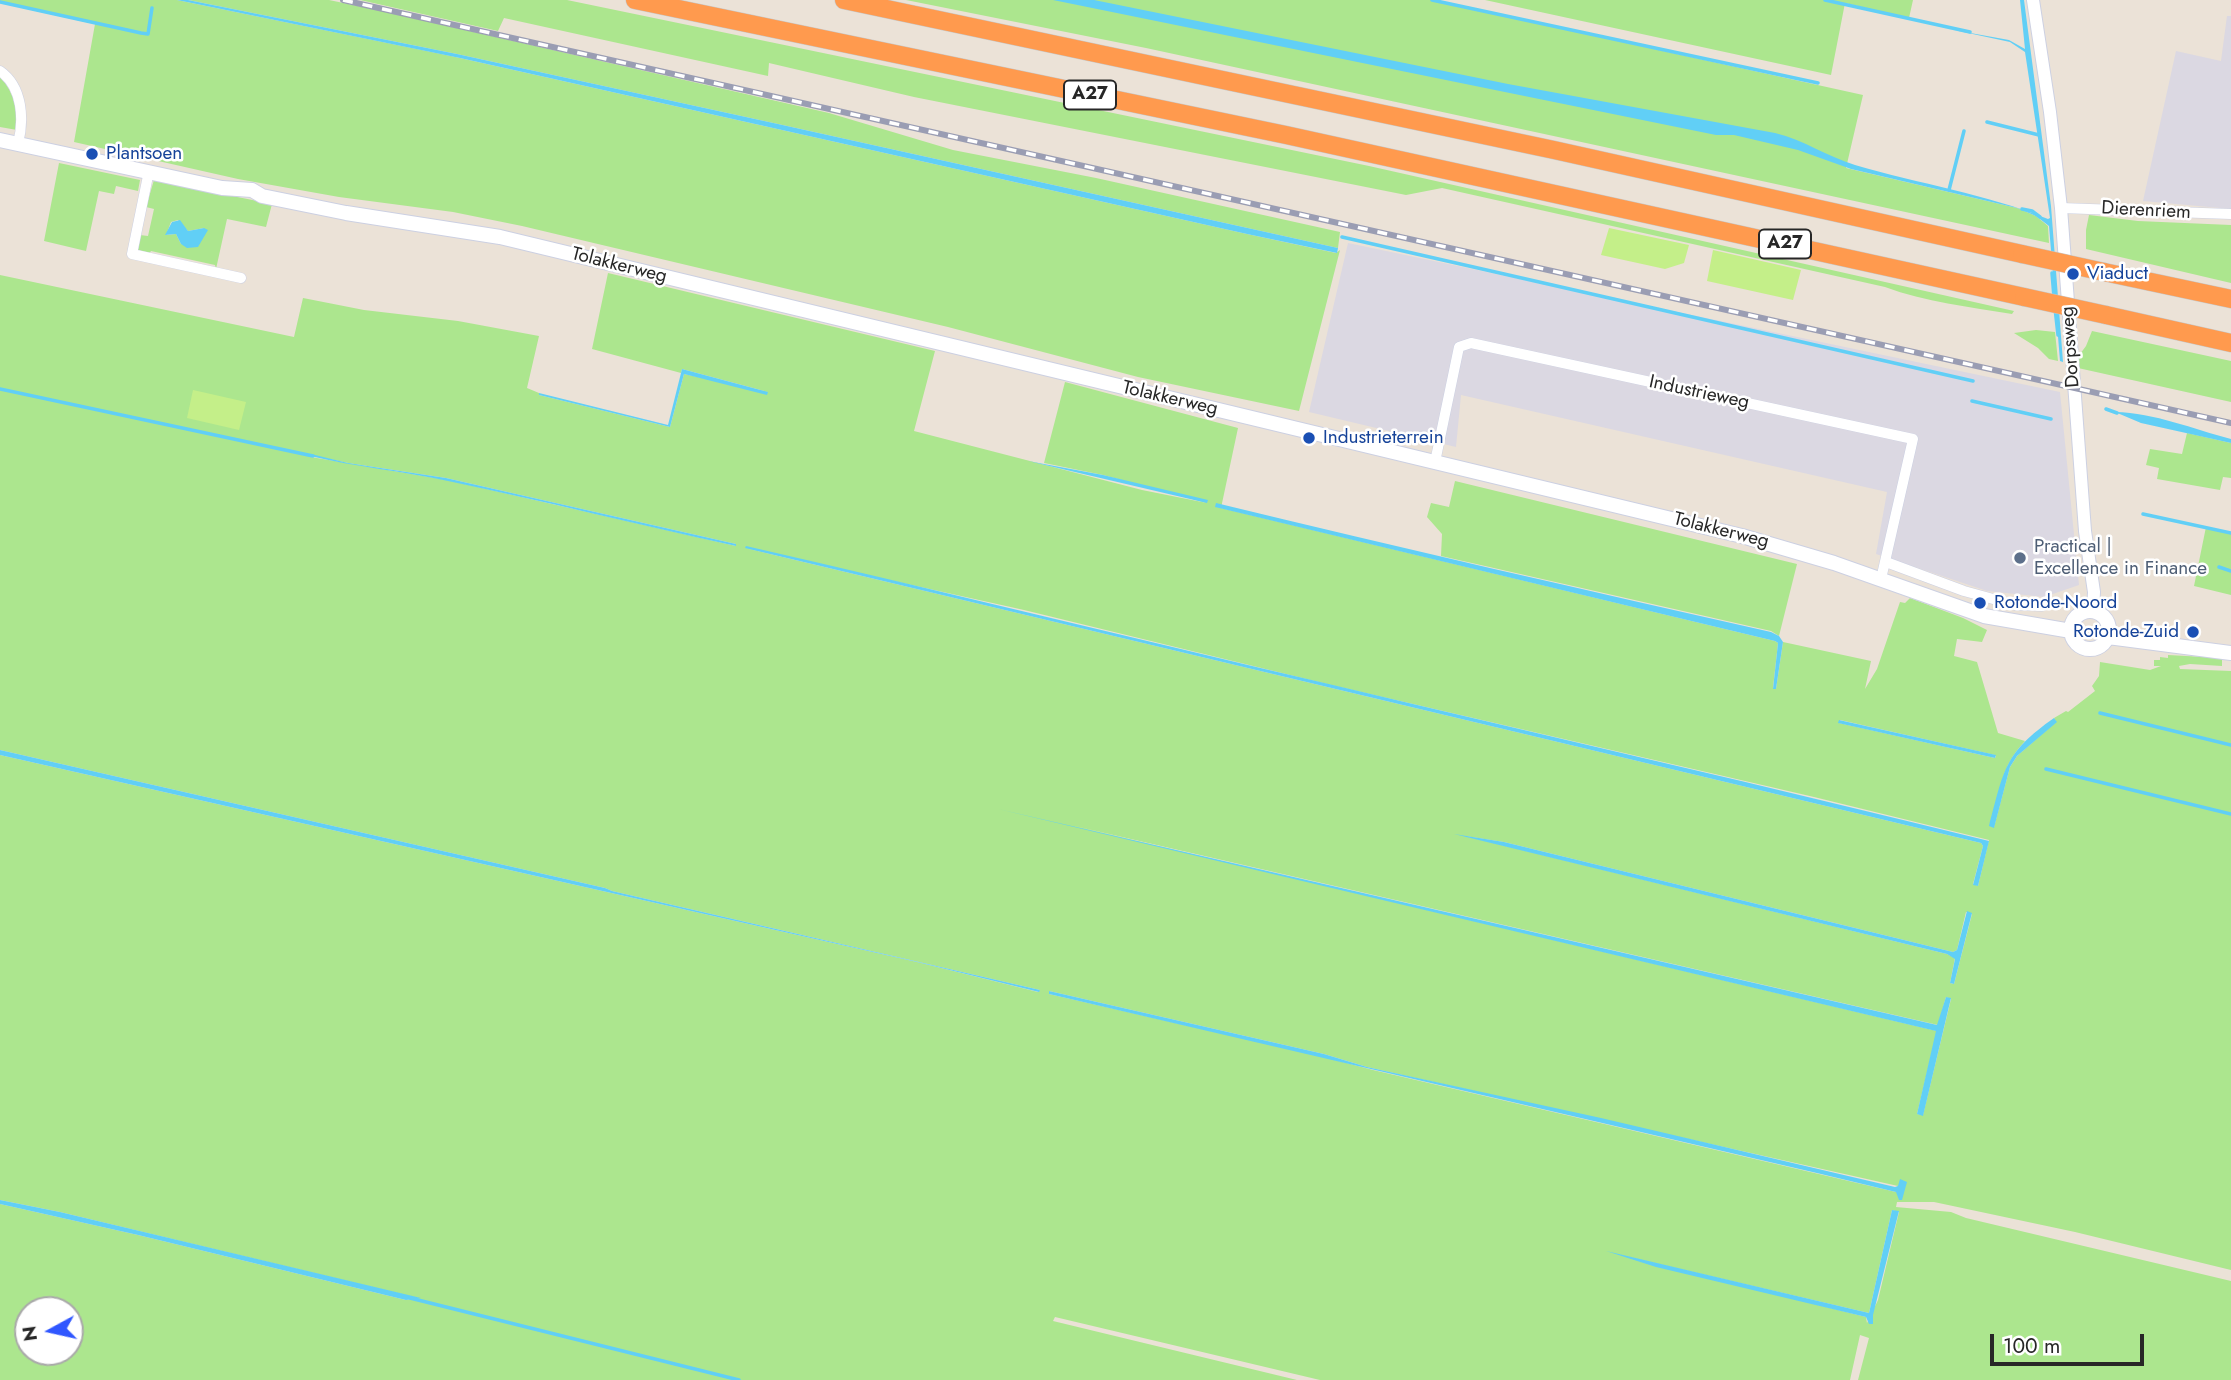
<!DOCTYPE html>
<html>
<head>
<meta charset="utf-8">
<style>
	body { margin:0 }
	#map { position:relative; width:2231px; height:1380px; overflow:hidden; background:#ebe2d7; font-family:Jost,sans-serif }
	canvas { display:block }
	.north { position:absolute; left:14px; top:1296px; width:70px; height:70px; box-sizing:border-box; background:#fff; border:2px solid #a9a9a9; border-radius:50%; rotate:262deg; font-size:19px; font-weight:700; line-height:28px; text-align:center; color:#272727 }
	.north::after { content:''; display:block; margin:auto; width:24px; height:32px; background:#3057ff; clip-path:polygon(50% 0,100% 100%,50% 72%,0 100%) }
	.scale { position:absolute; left:1990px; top:1334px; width:154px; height:32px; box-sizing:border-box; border:4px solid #272727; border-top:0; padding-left:9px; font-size:21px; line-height:24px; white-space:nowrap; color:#272727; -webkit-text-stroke:5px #fff; paint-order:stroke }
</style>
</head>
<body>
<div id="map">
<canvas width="2231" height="1380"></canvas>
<div class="north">N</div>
<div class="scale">100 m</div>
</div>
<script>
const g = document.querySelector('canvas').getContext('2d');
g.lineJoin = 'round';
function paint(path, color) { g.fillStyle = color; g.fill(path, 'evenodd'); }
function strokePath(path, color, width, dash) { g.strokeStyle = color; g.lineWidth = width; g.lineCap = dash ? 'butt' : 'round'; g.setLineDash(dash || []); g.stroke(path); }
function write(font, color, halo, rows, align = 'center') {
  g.font = font + ' Jost,sans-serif'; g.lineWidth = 5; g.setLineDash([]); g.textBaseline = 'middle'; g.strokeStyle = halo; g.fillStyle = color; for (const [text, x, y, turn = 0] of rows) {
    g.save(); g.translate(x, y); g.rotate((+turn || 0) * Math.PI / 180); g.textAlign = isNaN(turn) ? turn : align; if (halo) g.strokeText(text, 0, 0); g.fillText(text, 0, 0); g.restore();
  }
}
const industrial = new Path2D(`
	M2227,16H2231V209L2143,201L2176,51L2221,61Z
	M1348,243L2060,392L2079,585L2044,597L1987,591L1876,554L1887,492L1461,395L1456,447L1309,412Z`);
const green = new Path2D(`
	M0,0H177L451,56L1247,234L1336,253L1340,250L1299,411L1138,377L948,327L522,226L453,212L339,197L238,179L74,142L95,24L0,3Z
	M188,0H329L382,11L829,113L953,150L1096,178L1340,232L1338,248L778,124L457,54Z
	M360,0H567L1369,166L2014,311L2012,314C1970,307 1925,302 1885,287L1442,188L1406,195L914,97L769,63L768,76L504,18L498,31Z
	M906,0H1432L1863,95L1846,168L2017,208L2036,216L2048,226L2049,243L1146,48Z
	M1485,0H1913L1909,18L1845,3L1831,75Z
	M0,77C15,93 17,109 17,130L0,127Z
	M59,163L140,180L138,191L116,186L114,194L99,191L86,251L44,241Z
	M154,180L272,204L266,227L227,219L216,269L215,265L151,251L149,254L138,250L140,235L148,236L154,209L146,207ZM178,220L188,231L204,228L198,246L181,244L176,234L166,235L171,222Z
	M2089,215L2138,221L2231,225V283L2086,249V230Z
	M608,273L935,351L914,431L1142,490L1207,503L1103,475L1044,463L1065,382L1238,428L1221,508L1775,641L1778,643L1773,688L1776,689L1783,642L1871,661L1865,689L1877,669L1900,602L1905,603L1910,598L1963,618L1987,630L1982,642L1957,639L1954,656L1977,662L1998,733L2025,741C1999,769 2000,791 1994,827L2010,767L2017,756L2056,722L2054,718L2066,711L2068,712L2095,691L2092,686L2099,676L2100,662L2150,670L2161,666H2154V660H2160V657L2168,658V655L2222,658V666L2190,664L2179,666L2180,669L2231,671V1270L2075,1232L1934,1202H1897L1896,1207L1951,1212L1966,1218L2231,1281V1380H1858L1869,1338L1860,1335L1850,1380H1320L1055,1317L1053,1321L1297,1380H0V1204L138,1235L406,1300L418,1298L60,1212L0,1200V755L917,962L1038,992L1040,990L612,891L605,888L0,750V275L294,337L303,298L364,310L458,321L539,336L527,388L539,393V395L670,427L684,374L768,392L682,369L681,373L592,349ZM311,455L348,463L446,478L736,544V546L447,480L311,457ZM745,548L1024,610L1331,685L1814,797L1989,840L1978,886L1973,884L1983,846L1981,843ZM1840,720L1995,755L1996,756L1995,758L1839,723ZM1070,825L1938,1025L1946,997L1951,999L1923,1115L1917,1114L1937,1031ZM1465,836L1504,842L1953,952L1957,950L1966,912L1972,914L1954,984L1950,983L1955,958L1947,954ZM1049,991L1324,1054L1367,1067L1898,1186L1896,1192L1373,1070L1320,1056L1049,994ZM1892,1210L1899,1212L1878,1300L1867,1323L1866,1317L1620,1255L1869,1313ZM28,1310H70V1352H28Z
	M2036,330L2055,332L2058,361L2049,359L2038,348L2014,333Z
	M2092,331L2231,361V402L2078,368L2077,358L2086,346Z
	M2187,433L2231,443V478L2223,477L2220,490L2157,479L2159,468L2146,465L2150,449L2182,454Z
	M1455,481L1797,564L1779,636L1771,631L1441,556L1442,534L1427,517L1431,503L1449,507Z
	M2206,527L2231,532V595L2194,586Z`);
const pitch = new Path2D(`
	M1609,228L1689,245L1684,263L1665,269L1601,255Z
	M1713,250L1801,270L1793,300L1707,281Z
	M193,390L246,402L239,430L187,418Z`);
const water = new Path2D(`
	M177,0H188L457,54L778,124L1338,248L1337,253L1247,234L460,58Z
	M1053,0H1094L1508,84L1775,133C1804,140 1828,157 1855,165C1920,184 1986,194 2048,219L2050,218L2025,52L2010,42L1954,30L2009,40L2025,49L2020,0H2024L2051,206L2063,362L2060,361L2049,226L2036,216L2017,208L1851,169L1798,150L1734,135H1716Z
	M180,220L188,231L204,228L208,230L198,247L187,248L181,244L176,234L165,235L172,222Z
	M682,369L768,392L767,395L684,374L670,427L539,395V393L668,425Z
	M2115,412C2155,413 2193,429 2231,439V443L2141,423Z
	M311,454L348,463L446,478L736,544V546C639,525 544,501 448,481C402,471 356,467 310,456Z
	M1028,461L1103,475L1208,500L1207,503Z
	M1216,503C1401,548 1585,590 1771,632L1779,636L1783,642L1776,689H1773L1778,643L1775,641L1215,507Z
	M746,546C942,591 1137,639 1333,685C1552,737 1771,787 1989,841L1978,886L1973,885L1983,846L1981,843L745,548Z
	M2054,718L2057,722L2017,756L2010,767L1994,828L1989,826C2004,770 2004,753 2054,718Z
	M1839,720L1996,755L1995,758L1838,723Z
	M0,750L605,888L612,891L1040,990L1039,992L917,962L0,755Z
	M998,809L1937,1025L1946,997L1951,998L1923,1116L1917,1114L1936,1031Z
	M1454,834L1504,842L1953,952L1957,950L1967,911L1972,913L1954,984L1950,983L1955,959L1947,954Z
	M1049,991L1324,1054L1367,1067L1601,1118L1895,1187L1898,1186L1900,1179L1907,1182L1902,1200H1899L1896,1192L1821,1174L1049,994Z
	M0,1200L60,1212L421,1298L406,1300L138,1235L0,1204Z
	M1892,1210L1899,1211L1873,1315V1324H1869L1866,1317L1656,1267L1606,1251L1869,1313Z`);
const stream = new Path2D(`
	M1432,0L1818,83
	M1825,0L1970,32
	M0,2L141,33L148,34L152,8
	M1987,122L2039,135
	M1949,190L1964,131
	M2022,209L2032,211L2040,217
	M1342,237L1973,381
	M2052,273L2054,297
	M2055,308L2058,335
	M0,389L313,456
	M1972,401L2051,419
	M2106,409L2117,413
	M2143,514L2231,533
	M2219,567L2231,571
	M2100,713L2231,745
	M2046,769L2231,814
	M410,1298L739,1380`);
const minor = new Path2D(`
	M0,71C23,87 24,120 18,144
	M149,171L132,254L241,278
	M2061,208L2231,214
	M1435,462L1459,347L1471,343L1913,439L1881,579
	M1886,562L1964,591L2015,605L2042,606`);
const tertiary = new Path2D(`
	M2033,0L2050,112L2061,208L2085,531L2094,592L2093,611`);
const secondary = new Path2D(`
	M0,140L222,188L252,190L262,196L346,213L500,237L1742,536L1834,563L1984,616L2071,631
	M2071 630a19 19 0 1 1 38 0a19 19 0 1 1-38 0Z
	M2108,637L2231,653`);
const motorway = new Path2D(`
	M635,0L1286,135L2024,297
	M844,0L1554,150L2022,254
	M2104,272L2231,299
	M2106,315L2231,343`);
const rail = new Path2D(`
	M343,0L2231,423`);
const motorwayBridge = new Path2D(`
	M2022,254L2104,272
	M2024,297L2106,315`);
const markers = [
	[92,154,7,"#1a4fb4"],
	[2073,274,7,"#1a4fb4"],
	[1309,438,7,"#1a4fb4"],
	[2020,558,7,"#5c6f8a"],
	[1980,603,7,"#1a4fb4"],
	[2193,632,7,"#1a4fb4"]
];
const shields = [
	[1090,95,52],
	[1785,244,52]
];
const shieldNames = [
	["A27",1090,95],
	["A27",1785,244]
];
const transitNames = [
	["Plantsoen",106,154],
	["Viaduct",2087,274],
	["Industrieterrein",1323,438],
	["Rotonde-Noord",1994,603],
	["Rotonde-Zuid",2179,632,"right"]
];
const streetNames = [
	["Dierenriem",2146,211,3],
	["Tolakkerweg",619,266,14],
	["Dorpsweg",2071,347,-94],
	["Industrieweg",1699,393,12],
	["Tolakkerweg",1170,399,13],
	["Tolakkerweg",1721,531,14]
];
const serviceNames = [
	["Practical |",2034,547],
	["Excellence in Finance",2034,569]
];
paint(industrial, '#dbd8e2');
paint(green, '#ace68e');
paint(pitch, '#c4ef89');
paint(water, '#61cff6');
strokePath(stream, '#61cff6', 3.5);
strokePath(minor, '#ccd0e2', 11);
strokePath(tertiary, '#ccd0e2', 14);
strokePath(secondary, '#ccd0e2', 16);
strokePath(motorway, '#c7c7c7', 19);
strokePath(minor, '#fff', 10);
strokePath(tertiary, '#fff', 12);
strokePath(secondary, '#fff', 14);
strokePath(motorway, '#ff9a4e', 18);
strokePath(rail, '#9a9db3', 6);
strokePath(rail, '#fff', 3.5, [10]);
strokePath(motorwayBridge, '#c7c7c7', 19, []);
strokePath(motorwayBridge, '#ff9a4e', 18);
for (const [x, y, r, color] of markers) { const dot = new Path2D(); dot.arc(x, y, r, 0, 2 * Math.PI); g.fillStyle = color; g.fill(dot); strokePath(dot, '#fff', 2.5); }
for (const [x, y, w] of shields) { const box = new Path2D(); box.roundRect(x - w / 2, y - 14.5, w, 29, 5); g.fillStyle = '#fff'; g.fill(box); strokePath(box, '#272727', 2); }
write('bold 18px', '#272727', null, shieldNames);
write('19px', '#164399', '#fff', transitNames, 'left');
write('19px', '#272727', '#fff', streetNames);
write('19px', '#4e5e75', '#fff', serviceNames, 'left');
</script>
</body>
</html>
